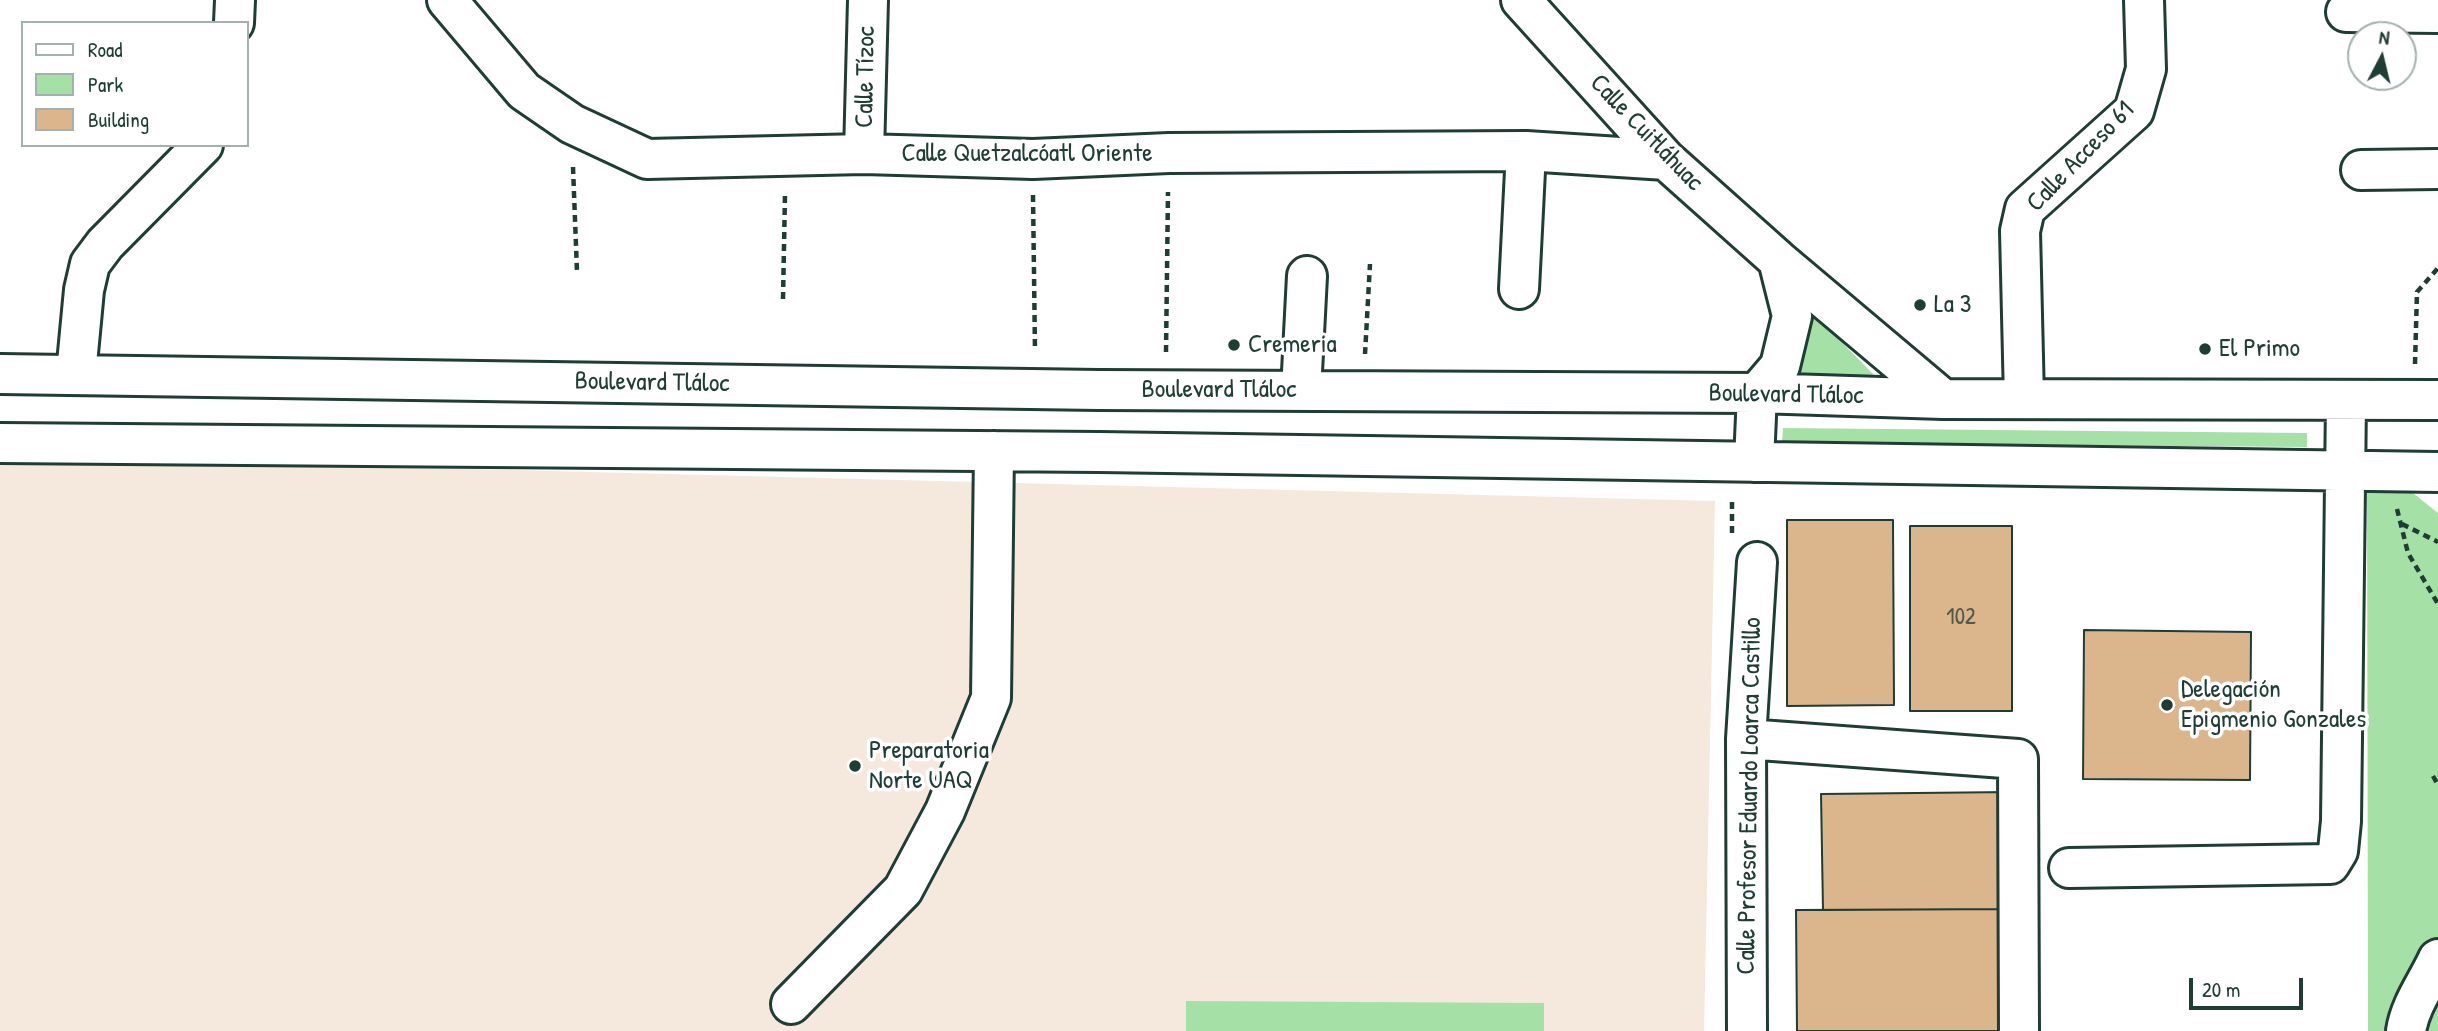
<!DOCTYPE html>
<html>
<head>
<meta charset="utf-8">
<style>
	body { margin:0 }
	#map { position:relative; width:2438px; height:1031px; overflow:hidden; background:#fff; font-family:"Patrick Hand",sans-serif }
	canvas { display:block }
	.legend { position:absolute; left:21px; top:21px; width:228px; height:126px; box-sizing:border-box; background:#fff; border:2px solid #a5b1ae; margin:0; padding:9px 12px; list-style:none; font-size:21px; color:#1f3d34 }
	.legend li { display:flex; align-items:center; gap:14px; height:35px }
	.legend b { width:35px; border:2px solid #a5b1ae }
	.north { position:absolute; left:2347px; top:21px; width:70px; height:70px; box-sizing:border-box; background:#fff; border:2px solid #a5b1ae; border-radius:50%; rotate:7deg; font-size:19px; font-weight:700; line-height:28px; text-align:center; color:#1f3d34 }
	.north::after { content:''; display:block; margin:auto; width:24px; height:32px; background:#1f3d34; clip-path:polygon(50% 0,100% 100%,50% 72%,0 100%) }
	.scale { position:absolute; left:2189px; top:978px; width:114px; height:32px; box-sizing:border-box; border:4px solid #1f3d34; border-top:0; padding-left:9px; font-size:21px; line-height:24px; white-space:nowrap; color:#1f3d34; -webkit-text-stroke:5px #fff; paint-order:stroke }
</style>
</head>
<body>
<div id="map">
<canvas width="2438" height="1031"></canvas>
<ul class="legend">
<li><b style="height:9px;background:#fff"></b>Road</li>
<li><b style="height:19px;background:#a5e1a7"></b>Park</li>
<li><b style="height:19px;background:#dbb58c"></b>Building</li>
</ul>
<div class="north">N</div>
<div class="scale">20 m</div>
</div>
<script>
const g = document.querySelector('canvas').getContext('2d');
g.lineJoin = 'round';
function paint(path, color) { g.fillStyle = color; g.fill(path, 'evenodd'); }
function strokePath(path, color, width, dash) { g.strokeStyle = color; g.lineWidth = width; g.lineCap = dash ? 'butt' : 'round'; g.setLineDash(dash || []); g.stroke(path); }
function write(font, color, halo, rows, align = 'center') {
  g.font = font + ' "Patrick Hand",sans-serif'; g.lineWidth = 7; g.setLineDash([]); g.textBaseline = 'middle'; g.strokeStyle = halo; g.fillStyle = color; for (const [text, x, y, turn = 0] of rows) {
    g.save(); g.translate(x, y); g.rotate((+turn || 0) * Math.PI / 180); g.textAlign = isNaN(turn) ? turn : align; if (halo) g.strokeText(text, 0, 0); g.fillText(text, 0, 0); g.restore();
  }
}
const built = new Path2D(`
	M0,459L124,460L1715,501L1704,1031H0Z`);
const green = new Path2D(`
	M1804,304L1879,380L1783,377Z
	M1783,428L2307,433V447L1782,443Z
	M2367,473H2388L2438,513V1031H2368Z
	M1186,1001L1544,1003V1031H1186Z`);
const building = new Path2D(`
	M1787,520H1893L1894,705L1787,706Z
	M1910,526H2012V711H1910Z
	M2084,630L2251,632L2250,780L2083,779Z
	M2011,792L2012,909L1823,910L1821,794Z
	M2012,909L2013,1031H1797L1796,910Z`);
const path = new Path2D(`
	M573,167L577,272
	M1033,195L1035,351
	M783,299L785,194
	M1166,352L1168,192
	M1365,354L1370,264
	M2415,364L2417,292L2438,268
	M2397,509L2408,553L2438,604
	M2402,524L2438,542
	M1732,533V500
	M2433,776L2438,785`);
const minor = new Path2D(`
	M447,0L524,91L572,124L647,159L864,154L1033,159L1169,153L1526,151L1666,160
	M1521,0L1666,160L1778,260L1943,399
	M2346,12L2438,13
	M234,23L235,0
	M864,154L868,0
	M2361,170L2438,169
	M1519,289L1526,151
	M0,374L1099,390L1757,393L1943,399L2438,400
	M76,374L84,290L90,264L105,244L203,145
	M1301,391L1307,276
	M2024,399L2020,231L2025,209L2134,111L2146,69L2144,0
	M0,443L1099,452L2438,472
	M1754,462L1757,393L1780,366L1792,316L1778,260
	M1746,739L2018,759L2019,1031
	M2069,868L2330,864L2338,851L2341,821L2346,400
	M791,1004L903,890L945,811L991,698L994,451
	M1747,1031L1746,739L1757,562
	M2406,1031C2410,1005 2427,983 2438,959`);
const markers = [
	[1920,305,7,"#1f3d34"],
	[1234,345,7,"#1f3d34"],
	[2205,349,7,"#1f3d34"],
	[2167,705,7,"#1f3d34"],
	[855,766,7,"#1f3d34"]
];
const numberNames = [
	["102",1961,618]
];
const streetNames = [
	["Calle Tízoc",866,77,-89],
	["Calle Cuitláhuac",1646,133,46],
	["Calle Quetzalcóatl Oriente",1027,154],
	["Calle Acceso 61",2081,157,-46],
	["Boulevard Tláloc",652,383,1],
	["Boulevard Tláloc",1219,390],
	["Boulevard Tláloc",1786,395,1],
	["Calle Profesor Eduardo Loarca Castillo",1750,796,-89]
];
const poiNames = [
	["La 3",1934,305],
	["Cremeria",1248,345],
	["El Primo",2219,349],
	["Delegación",2181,690],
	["Epigmenio Gonzales",2181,720],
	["Preparatoria",869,751],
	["Norte UAQ",869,781]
];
paint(built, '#f4e9dc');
paint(green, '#a5e1a7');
paint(building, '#dbb58c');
strokePath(building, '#1f3d34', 2);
strokePath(minor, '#1f3d34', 44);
strokePath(path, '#1f3d34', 4.5, [7, 5]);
strokePath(minor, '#fff', 38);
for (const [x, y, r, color] of markers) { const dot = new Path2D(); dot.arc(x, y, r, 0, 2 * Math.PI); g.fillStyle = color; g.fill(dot); strokePath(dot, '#fff', 2.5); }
write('23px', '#4e5b4a', null, numberNames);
write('26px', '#1f3d34', '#fff', streetNames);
write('26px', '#1f3d34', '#fff', poiNames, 'left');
</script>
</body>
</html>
